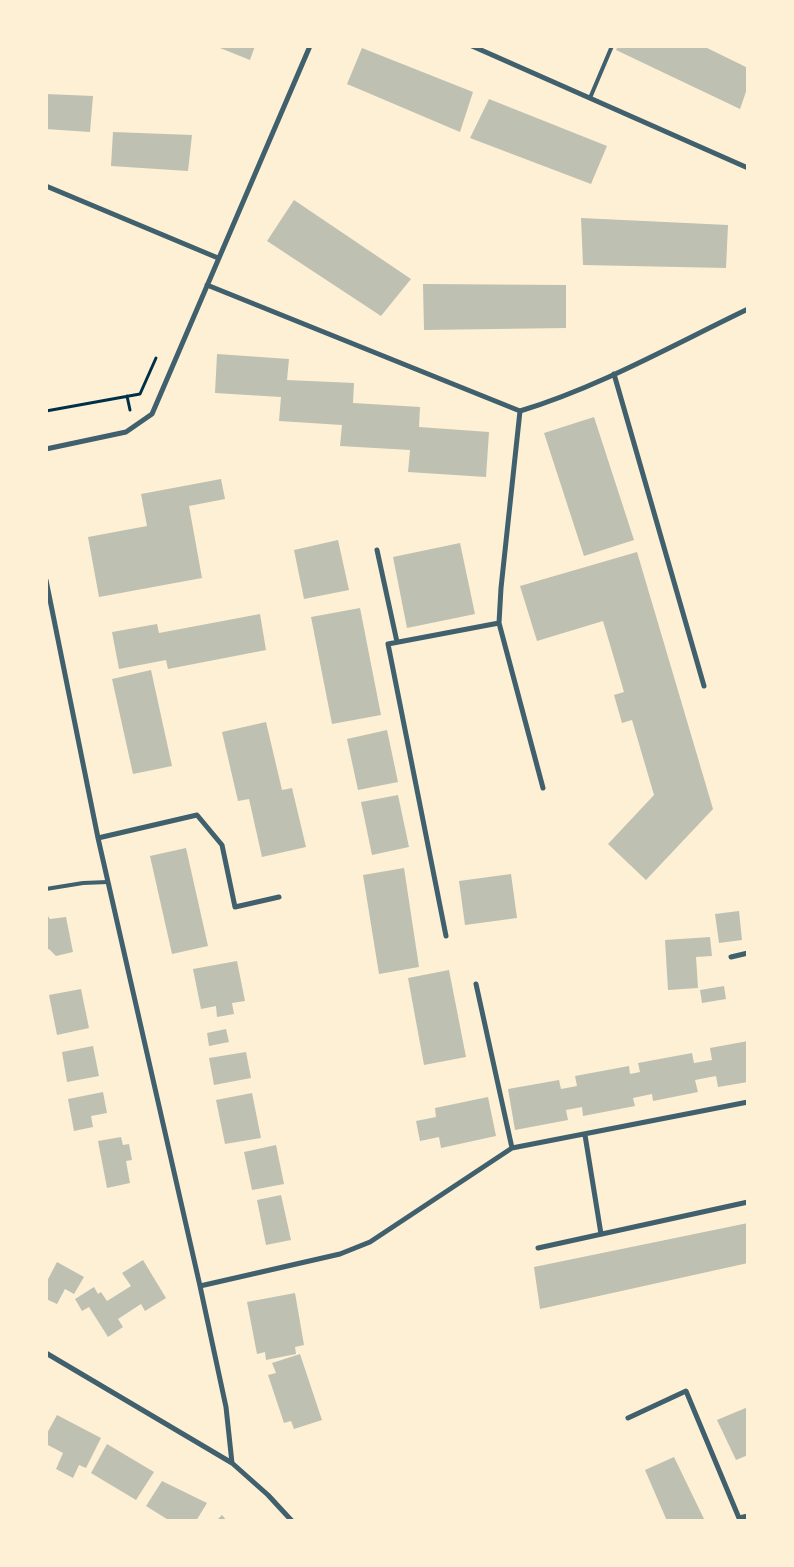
<!DOCTYPE html>
<html>
<head>
<meta charset="utf-8">
<style>
	body { margin:0 }
	#map { position:relative; width:794px; height:1567px; overflow:hidden; background:#fdf0d5; font-family:"Archivo Narrow",sans-serif }
	canvas { display:block }
	.frame { position:absolute; inset:0; border:48px solid #fdf0d5; pointer-events:none }
</style>
</head>
<body>
<div id="map">
<canvas width="794" height="1567"></canvas>
<div class="frame"></div>
</div>
<script>
const g = document.querySelector('canvas').getContext('2d');
g.lineJoin = 'round';
function paint(path, color) { g.fillStyle = color; g.fill(path, 'evenodd'); }
function strokePath(path, color, width, dash) { g.strokeStyle = color; g.lineWidth = width; g.lineCap = dash ? 'butt' : 'round'; g.setLineDash(dash || []); g.stroke(path); }
const building = new Path2D(`
	M215,46H255L250,60Z
	M618,46H703L748,68V86L740,109L616,50Z
	M362,48L473,92L460,132L347,84Z
	M46,94L93,96L90,132L46,129Z
	M489,99L607,146L591,184L470,138Z
	M113,132L192,135L188,171L111,166Z
	M294,200L411,279L381,316L267,241Z
	M581,218L728,225L726,268L583,265Z
	M423,284L566,285V328L424,330Z
	M217,354L289,359L287,380L354,383L353,403L420,407L419,427L489,432L486,477L408,472L410,450L340,446L342,425L279,421L281,397L215,393Z
	M594,417L634,540L584,556L544,433Z
	M221,479L225,499L189,506L202,578L99,597L88,537L147,526L141,494Z
	M338,540L349,590L304,599L294,550Z
	M460,543L475,614L407,628L393,557Z
	M637,552L713,809L646,880L608,844L654,795L632,720L622,723L614,695L624,692L603,621L537,641L520,586Z
	M360,608L381,715L332,724L311,617Z
	M260,614L266,650L168,669L166,660L119,669L112,632L157,624L159,633Z
	M151,670L172,766L133,774L112,679Z
	M266,722L282,790L292,788L306,847L262,857L249,799L238,801L222,732Z
	M387,730L398,782L358,790L347,739Z
	M398,795L409,847L372,855L361,802Z
	M186,848L208,946L172,954L150,856Z
	M404,868L419,967L379,974L363,875Z
	M511,874L517,918L465,925L459,881Z
	M739,911L742,940L719,943L715,914Z
	M46,913L50,919L66,917L73,952L56,956L49,949L46,950Z
	M710,937L712,956L696,957L698,988L668,990L665,940Z
	M237,961L245,1001L232,1003L234,1014L217,1017L216,1006L201,1009L193,969Z
	M449,970L466,1057L424,1065L408,978Z
	M724,986L726,999L702,1003L700,990Z
	M81,989L89,1028L57,1035L49,995Z
	M226,1029L229,1042L209,1046L207,1033Z
	M748,1041V1082L718,1087L716,1076L695,1080L698,1092L653,1101L652,1094L633,1098L635,1106L583,1116L582,1107L566,1110L568,1120L515,1130L508,1089L559,1080L561,1089L577,1086L575,1076L629,1066L630,1074L640,1072L638,1063L692,1053L694,1063L712,1060L710,1048Z
	M93,1046L99,1076L67,1082L62,1052Z
	M246,1052L251,1078L214,1085L209,1058Z
	M103,1092L107,1113L91,1116L93,1127L74,1131L68,1099Z
	M252,1093L261,1138L225,1144L216,1100Z
	M488,1097L496,1136L441,1148L439,1137L420,1141L416,1121L436,1117L435,1108Z
	M121,1137L123,1145L129,1144L132,1160L126,1161L130,1183L107,1188L98,1141Z
	M276,1145L284,1184L252,1190L244,1152Z
	M281,1195L291,1240L266,1245L257,1200Z
	M748,1223V1263L540,1309L534,1267Z
	M143,1260L166,1298L145,1311L141,1304L118,1319L123,1327L108,1337L89,1307L82,1311L75,1299L94,1287L98,1294L101,1292L107,1301L131,1286L122,1273Z
	M57,1262L84,1277L74,1294L65,1289L57,1304L46,1299V1283Z
	M295,1293L304,1345L295,1347L296,1354L266,1360L265,1352L257,1354L247,1302Z
	M300,1354L322,1420L294,1429L291,1421L284,1423L268,1375L276,1373L272,1363Z
	M748,1407V1455L736,1460L717,1420Z
	M57,1415L101,1438L86,1468L79,1465L73,1478L56,1469L63,1453L46,1444V1435Z
	M107,1444L154,1472L136,1500L91,1473Z
	M674,1457L705,1521H667L645,1470Z
	M162,1481L207,1503L196,1521H170L146,1506Z
	M222,1515L227,1521H216Z`);
const path = new Path2D(`
	M127,396L130,410
	M46,411L140,394L156,358`);
const service = new Path2D(`
	M590,98L612,46
	M46,889L83,883L108,882`);
const minor = new Path2D(`
	M472,46L748,168
	M46,186L218,258
	M207,285L520,411C599,387 673,345 748,309
	M614,374L704,686
	M520,411L501,588L499,623L543,788
	M46,449L126,432L152,414L310,46
	M377,550L397,642
	M46,580L98,838L200,1286L226,1407L232,1463
	M98,838L197,815L222,845L235,907L279,897
	M446,936L388,644L499,623
	M731,957L748,953
	M476,984L512,1148
	M585,1135L601,1234
	M538,1248L748,1202
	M200,1286L340,1254L370,1242L512,1148L748,1102
	M46,1353L232,1463L268,1495L292,1521
	M628,1418L686,1391L739,1518L748,1516`);
paint(building, '#bec0b2');
strokePath(path, '#003049', 3);
strokePath(service, '#3f606c', 4);
strokePath(minor, '#3f606c', 5);
</script>
</body>
</html>
